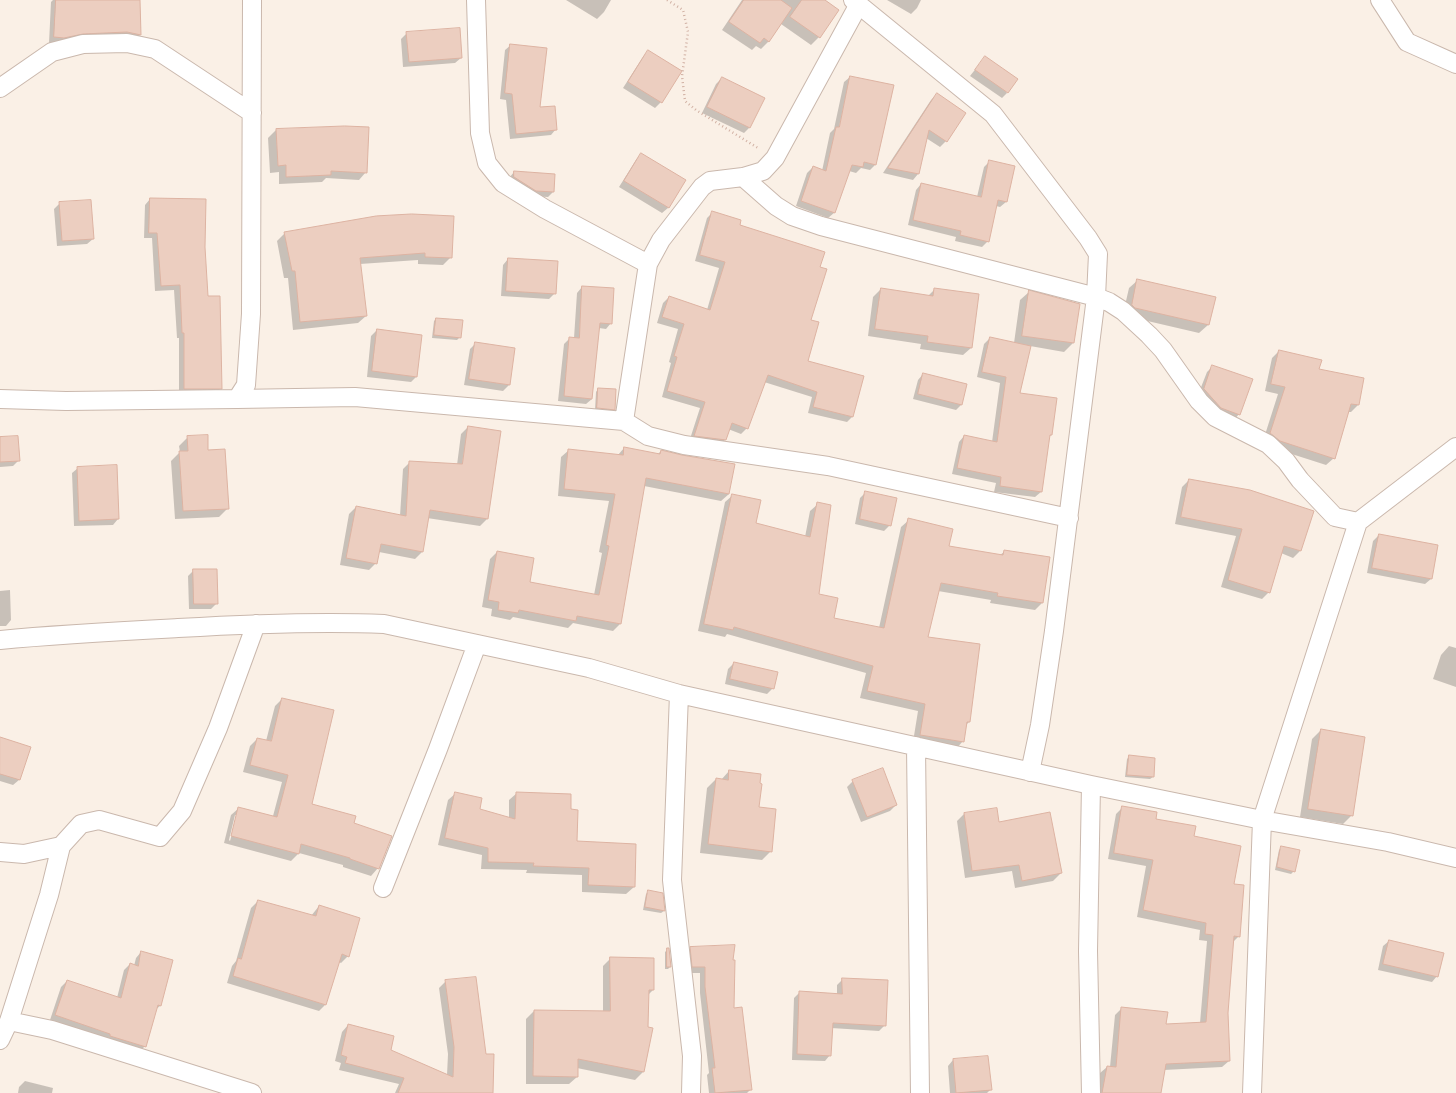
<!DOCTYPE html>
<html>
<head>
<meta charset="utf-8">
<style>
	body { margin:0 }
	canvas { display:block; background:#faf0e6 }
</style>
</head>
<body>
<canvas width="1456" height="1093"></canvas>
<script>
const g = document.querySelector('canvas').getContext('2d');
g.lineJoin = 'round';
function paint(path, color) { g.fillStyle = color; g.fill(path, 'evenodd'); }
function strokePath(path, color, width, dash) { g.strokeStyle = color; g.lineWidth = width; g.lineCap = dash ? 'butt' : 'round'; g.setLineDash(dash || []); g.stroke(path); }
const shadow = new Path2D(`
	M53,0H139L140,35L135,41L49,43L51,2Z
	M566,0H611L604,12L597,19Z
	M742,0H823L819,37L811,45L781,24L769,41L761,49L756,46L752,50L722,30Z
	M887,0H921L917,8L911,14Z
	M407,33L461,58L455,63L403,67L401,39Z
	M511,45L539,108L556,129L551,135L510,139L506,100L500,99L505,50Z
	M648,51L661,102L655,108L623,88L643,57Z
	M985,57L1007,93L1002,98L970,76Z
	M850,77L875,165L870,170L861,168L856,173L849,171L834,213L828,218L796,206L807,173L813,167L822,171L830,133L834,129L844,82Z
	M722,78L763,98L749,128L744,133L702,113L716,84Z
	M937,94L965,113L946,141L940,147L926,138L918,174L913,180L883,173L931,100Z
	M345,127L366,172L359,180L326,178L322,182L279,184V172L270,173L268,138L276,130Z
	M641,154L685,181L668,208L662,213L619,187L636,160Z
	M990,161L1014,167L1006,202L1000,207L996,206L988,241L982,247L955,241L956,237L908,225L916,190L921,184L977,197L984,167Z
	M514,172L553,192L548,197L530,196L509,178Z
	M150,199L204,247L207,297L221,388L215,394H179V338H177L174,290L155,291L152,238H144L145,205Z
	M60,203L93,239L87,244L57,246L54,209Z
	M713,212L819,267L810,320L807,362L853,416L847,422L808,413L812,397L764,382L747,428L741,434L728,429L725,440L719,446L689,442L700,408L662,397L671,363L669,362L678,329L657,323L663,303L669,297L707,310L719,268L695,261L707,218Z
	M376,217L451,257L443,265L418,264V260L360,264L366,316L358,323L293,330L288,278H284L277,241L285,233Z
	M508,259L555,293L549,299L501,296L503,265Z
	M1138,280L1214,298L1208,325L1199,333L1126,316L1123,314L1129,288Z
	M582,287L611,323L606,329L599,328L592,399L586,404L558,401L564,344L570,338H574L577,293Z
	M881,289L928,296L935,289L971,348L963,355L920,349L921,344L868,336L873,297Z
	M1029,292L1073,343L1064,352L1030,346L1019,394L1051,435L1048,438L1041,492L1035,497L994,492L996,483L952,474L959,442L964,436L992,442L1000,383L977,377L984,344L990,338L1014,343L1020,300Z
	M436,319L460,337L457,340L432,338L434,321Z
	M377,330L416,377L411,382L367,377L371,336Z
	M476,343L514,349L509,385L503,391L464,385L470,349Z
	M1279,351L1318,370L1363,378L1358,405L1351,412H1348L1334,458L1326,465L1273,448L1263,441L1278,394L1265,391L1272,358Z
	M1213,366L1239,414L1234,420L1198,395L1207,372Z
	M923,374L962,404L956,410L913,399L918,380Z
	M598,389L614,409L612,412L595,410L596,392Z
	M468,427L487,519L480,526L427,518L422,552L415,559L379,552L376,563L369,570L340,565L349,514L356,507L400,516L403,469L410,462L457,465L461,434Z
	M188,437L228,508L219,517L175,519L171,461L180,452L179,446Z
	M0,438L19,460L13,466L0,467Z
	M624,448L657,455L661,451L729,494L721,501L644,486L620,624L613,631L573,623L568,628L513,617L510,620L491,616L492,609L482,607L490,559L497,552L528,582L594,595L602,553L599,552L609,501L558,496L561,457L569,450L618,455Z
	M78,468L118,519L113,525L74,526L72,473Z
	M1189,480L1300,551L1293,558L1281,553L1269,592L1262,599L1221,587L1236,536L1175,524L1182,487Z
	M866,492L890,525L884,531L855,524L860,498Z
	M733,495L755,524L805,537L810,511L818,504V595L833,619L879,628L901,527L909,520L948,547L999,556L1005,551L1042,603L1035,610L990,603L991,600L938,591L927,638L969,722L965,726L963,741L956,749L913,742L918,711L860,698L866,673L727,634L725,637L698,631L725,502Z
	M1379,535L1431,579L1425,584L1367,573L1373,541Z
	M194,570L217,603L211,609H189L188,576Z
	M10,590L11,620L6,626H0V591Z
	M1449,646L1456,648V687L1433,679L1441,655Z
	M734,663L773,688L767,694L725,684L728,669Z
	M282,699L311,804L353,824L378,868L371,876L343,867V865L299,853L291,861L224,843L231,815L239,808L273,816L282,782L243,772L250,746L257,739L266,741L275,706ZM235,815H237L230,841L229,840Z
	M1321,730L1352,815L1343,824L1300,817L1312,739Z
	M0,738L30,748L19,780L13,785L0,781Z
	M1130,756L1153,777L1150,779L1125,777L1127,759Z
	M729,771L758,808L771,851L762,860L700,853L707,788L716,779L721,780Z
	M853,781L896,805L890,811L861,822L847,787Z
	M456,793L478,810L509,818V800L517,793L570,810L576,842L634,887L626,894L582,892V875L526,873L527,870L481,869L482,855L438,845L448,800Z
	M1123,807L1193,837L1232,885L1239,936L1232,943L1227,1013L1229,1061L1222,1067L1164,1070L1160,1093H1097L1100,1073L1107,1067H1110L1115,1015L1122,1008L1165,1025L1200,1023L1207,941L1199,940L1200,930L1137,917L1146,866L1108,859L1116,814Z
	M964,814L1061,873L1053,881L1015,888L1012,871L965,878L957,821Z
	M1282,847L1294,871L1291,874L1275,870L1279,850Z
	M649,891L662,894L664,911L661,913L643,910L646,894Z
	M258,901L311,916L319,906L348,956L341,963L339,962L325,1005L319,1011L227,983L232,966L236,961L251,908Z
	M1389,941L1437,976L1432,982L1378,970L1383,946Z
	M691,948L732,961L733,1009L750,1090L747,1093H709L707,1075L709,1073L700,993V973H687L685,954Z
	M668,949L670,967L668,969H665V952Z
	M141,952L160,1006L155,1010L145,1046L139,1052L50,1020L61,987L67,981L117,998L124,970L130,964L134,966L136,958Z
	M611,958L653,990L648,995L647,1028H652L643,1072L635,1080L577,1068V1077L569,1084H526V1019L534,1011L603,1012V966Z
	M843,979L885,1025L879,1031L831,1028L830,1055L825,1061L792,1060L794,998L800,992L837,994V985Z
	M446,981L485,1055L492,1093H395L399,1084L339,1070L341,1063L335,1061L342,1032L348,1025L390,1051L447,1075L448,1054L439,988Z
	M953,1060L990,1090L987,1093H950L948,1066Z
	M25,1081L53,1088L52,1093H18L19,1087Z`);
const building = new Path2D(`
	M56,0H140L141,35L127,32L83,34L64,38L54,37Z
	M744,0H781L792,8L769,42L764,38L760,43L729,22Z
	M802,0H825L839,10L820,38L790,17Z
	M460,28L462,58L409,62L406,32Z
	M510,44L547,48L540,107L555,106L557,130L516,134L512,94L505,93Z
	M648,50L682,71L662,103L628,82Z
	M985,56L1018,79L1008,93L975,70Z
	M850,76L894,85L876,165L864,162L863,167L852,165L835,213L801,201L813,166L826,171L836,127H839Z
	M722,77L765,98L750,128L707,107Z
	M937,93L966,113L947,142L929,130L919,174L888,168Z
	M345,126L369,127L367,173L331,171V175L286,177V165L278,166L276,129Z
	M641,153L686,180L669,208L624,181Z
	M989,160L1015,166L1007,202L998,200L989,242L960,235L961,231L913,220L921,183L981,197Z
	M514,171L555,174L554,192L536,191L514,177Z
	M150,198L206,199L205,247L208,296H220L222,389H184V333H182L180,285L161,286L157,233H149Z
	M91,200L94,239L62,241L59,202Z
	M712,211L741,220L740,225L825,252L820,267L827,269L811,320L819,322L808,361L864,376L853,417L813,407L817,392L768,375L748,429L732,423L726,440L694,436L705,402L667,391L677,357L674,356L684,324L662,317L669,296L710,310L725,262L700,255Z
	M412,214L454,216L452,258L425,257V253L360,258L367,316L300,322L295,271H292L284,232L376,216Z
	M508,258L558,261L556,294L506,291Z
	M1137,279L1216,297L1209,325L1135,308L1132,305Z
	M582,286L614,288L612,324L600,323L592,399L564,396L569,337L579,338Z
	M881,288L933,296L934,288L979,294L972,348L927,342L928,336L875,329Z
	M1029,290L1080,304L1074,343L1022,336Z
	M436,318L463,320L461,338L434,335Z
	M377,329L422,335L417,377L372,371Z
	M990,337L1031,346L1020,393L1057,398L1052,435H1050L1042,492L1000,486L1001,477L957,468L964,435L997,442L1006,377L982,372Z
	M475,342L515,348L510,385L469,379Z
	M1279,350L1322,360L1319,369L1364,378L1359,405L1351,404L1335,459L1280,441L1270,433L1285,387L1271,384Z
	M1212,365L1253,379L1240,415L1221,408L1204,389Z
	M923,373L967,384L962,405L918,394Z
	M598,388L616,389L615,410L597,408Z
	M468,426L501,431L488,519L430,510L423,552L381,544L377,564L346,558L356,506L406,516L409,461L462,464Z
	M208,435V450L225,449L229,509L183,511L179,451H188L187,436Z
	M18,436L20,461L0,462V437Z
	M624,447L660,454L661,450L682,455L735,464L729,494L646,478L621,624L577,616L576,621L519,610L518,613L498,610L499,602L488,600L497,551L534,558L530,582L599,595L609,546L606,545L615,494L564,489L568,449L623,455Z
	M117,465L119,519L79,521L77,467Z
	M1189,479L1250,490L1314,511L1301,551L1284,546L1270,593L1228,580L1242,529L1181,517Z
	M865,491L897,498L891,526L860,519Z
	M732,494L761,500L756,523L810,537L817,502L831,505L819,594L838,598L834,618L884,628L908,518L953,529L949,546L1003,555L1004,550L1050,557L1043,603L997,596L998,593L941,583L928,637L980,644L970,722H967L964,742L920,735L925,704L867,691L873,666L734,627L733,630L704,624Z
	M1379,534L1438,545L1432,579L1372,568Z
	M193,569H217L218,604H194Z
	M734,662L778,672L774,689L730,679Z
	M282,698L334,710L312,804L356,816L354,823L392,836L379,869L350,859V858L301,844L299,854L231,836L238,807L277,817L288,775L250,765L257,738L271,741Z
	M1321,729L1365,737L1353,816L1308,809Z
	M0,737L31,747L20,780L0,774Z
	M1129,755L1155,758L1154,777L1127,775Z
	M883,768L897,805L867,817L852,780Z
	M729,770L761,774L760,783L762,784L759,807L776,809L772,852L708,844L716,778L728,780Z
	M455,792L482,798L480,809L515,819L516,792L571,794V809L578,810L577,841L636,844L635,887L588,885L589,868L533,866L534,863L488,862V848L445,838Z
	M1122,806L1157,812L1156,819L1196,826L1194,836L1241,846L1234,884L1244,885L1240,937L1234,936L1228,1013L1230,1061L1166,1064L1161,1093H1102L1107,1066L1116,1067L1121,1007L1168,1012L1166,1024L1206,1022L1213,935L1205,934L1206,923L1143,910L1153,860L1114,853Z
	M997,808L999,822L1050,812L1062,873L1022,881L1019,865L972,871L964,813Z
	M1281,846L1300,850L1295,872L1277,867Z
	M648,890L663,893L665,911L645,907Z
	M258,900L316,916L319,905L360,918L349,957L342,954L326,1005L233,976L238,958L241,959Z
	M1389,940L1444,953L1438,977L1383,964Z
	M735,945L733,960H735L734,1008L742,1007L752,1090L715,1093L712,1068H715L705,987V967H692L690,947Z
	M667,948H669L671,967H667Z
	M141,951L173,960L161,1006L158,1005L146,1047L110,1036V1034L55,1015L67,980L121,998L130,963L138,966Z
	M610,957L654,958V990H649L648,1027L653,1028L644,1072L578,1059V1077L533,1076L534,1010L610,1011Z
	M476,977L486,1054H494L493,1093H398L404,1078L345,1063L347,1057L341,1055L348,1024L394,1036L391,1050L453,1077L454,1047L445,980Z
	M842,978L888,980L886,1026L833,1023L831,1056L797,1054L799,991L842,994Z
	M988,1056L992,1090L956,1093L953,1059Z`);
const path = new Path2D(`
	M667,0L683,10L688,32L682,76L685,101L696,110L758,148`);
const street = new Path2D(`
	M476,0L480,133L487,163L503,183L545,209L648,264
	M853,0L993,114L1088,238L1098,254L1096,297L1109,302L1123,311L1149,335L1163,350L1199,401L1215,417L1268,444L1286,461L1300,480L1335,517L1358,522
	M1380,0L1407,42L1456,64
	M0,88L52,52L83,44L127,43L155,49L252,113
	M743,177L776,206L792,216L821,226L1096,297L1054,631L1040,725L1030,772
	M0,399L66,401L237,399L246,385L251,314L252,0
	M237,399L355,397L624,421L648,436L684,445L828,466L1069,518
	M624,421L648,264L661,240L702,187L710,181L743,177L763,171L775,158L859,4
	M0,640C59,634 119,631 178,628C247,624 316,621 384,624L589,668L679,694L1091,785L1262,820L1388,842L1456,858
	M679,694L672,880L692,1056L691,1093
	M916,746L920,1093
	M1091,785L1088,951L1091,1093
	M0,852L24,854L61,846
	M383,888L438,749L477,644
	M9,1021L52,1030L252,1093
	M0,1040L9,1021L49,895L61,846L81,824L99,820L160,837L182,811L218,728L256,624
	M1252,1093L1262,820L1358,522L1456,447`);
paint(shadow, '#0003');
paint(building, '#eccec0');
strokePath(building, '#ddb3a2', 1);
strokePath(street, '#cab8ad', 20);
strokePath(path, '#d1b1a4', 2.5, [1, 3]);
strokePath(street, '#fff', 18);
</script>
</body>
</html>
